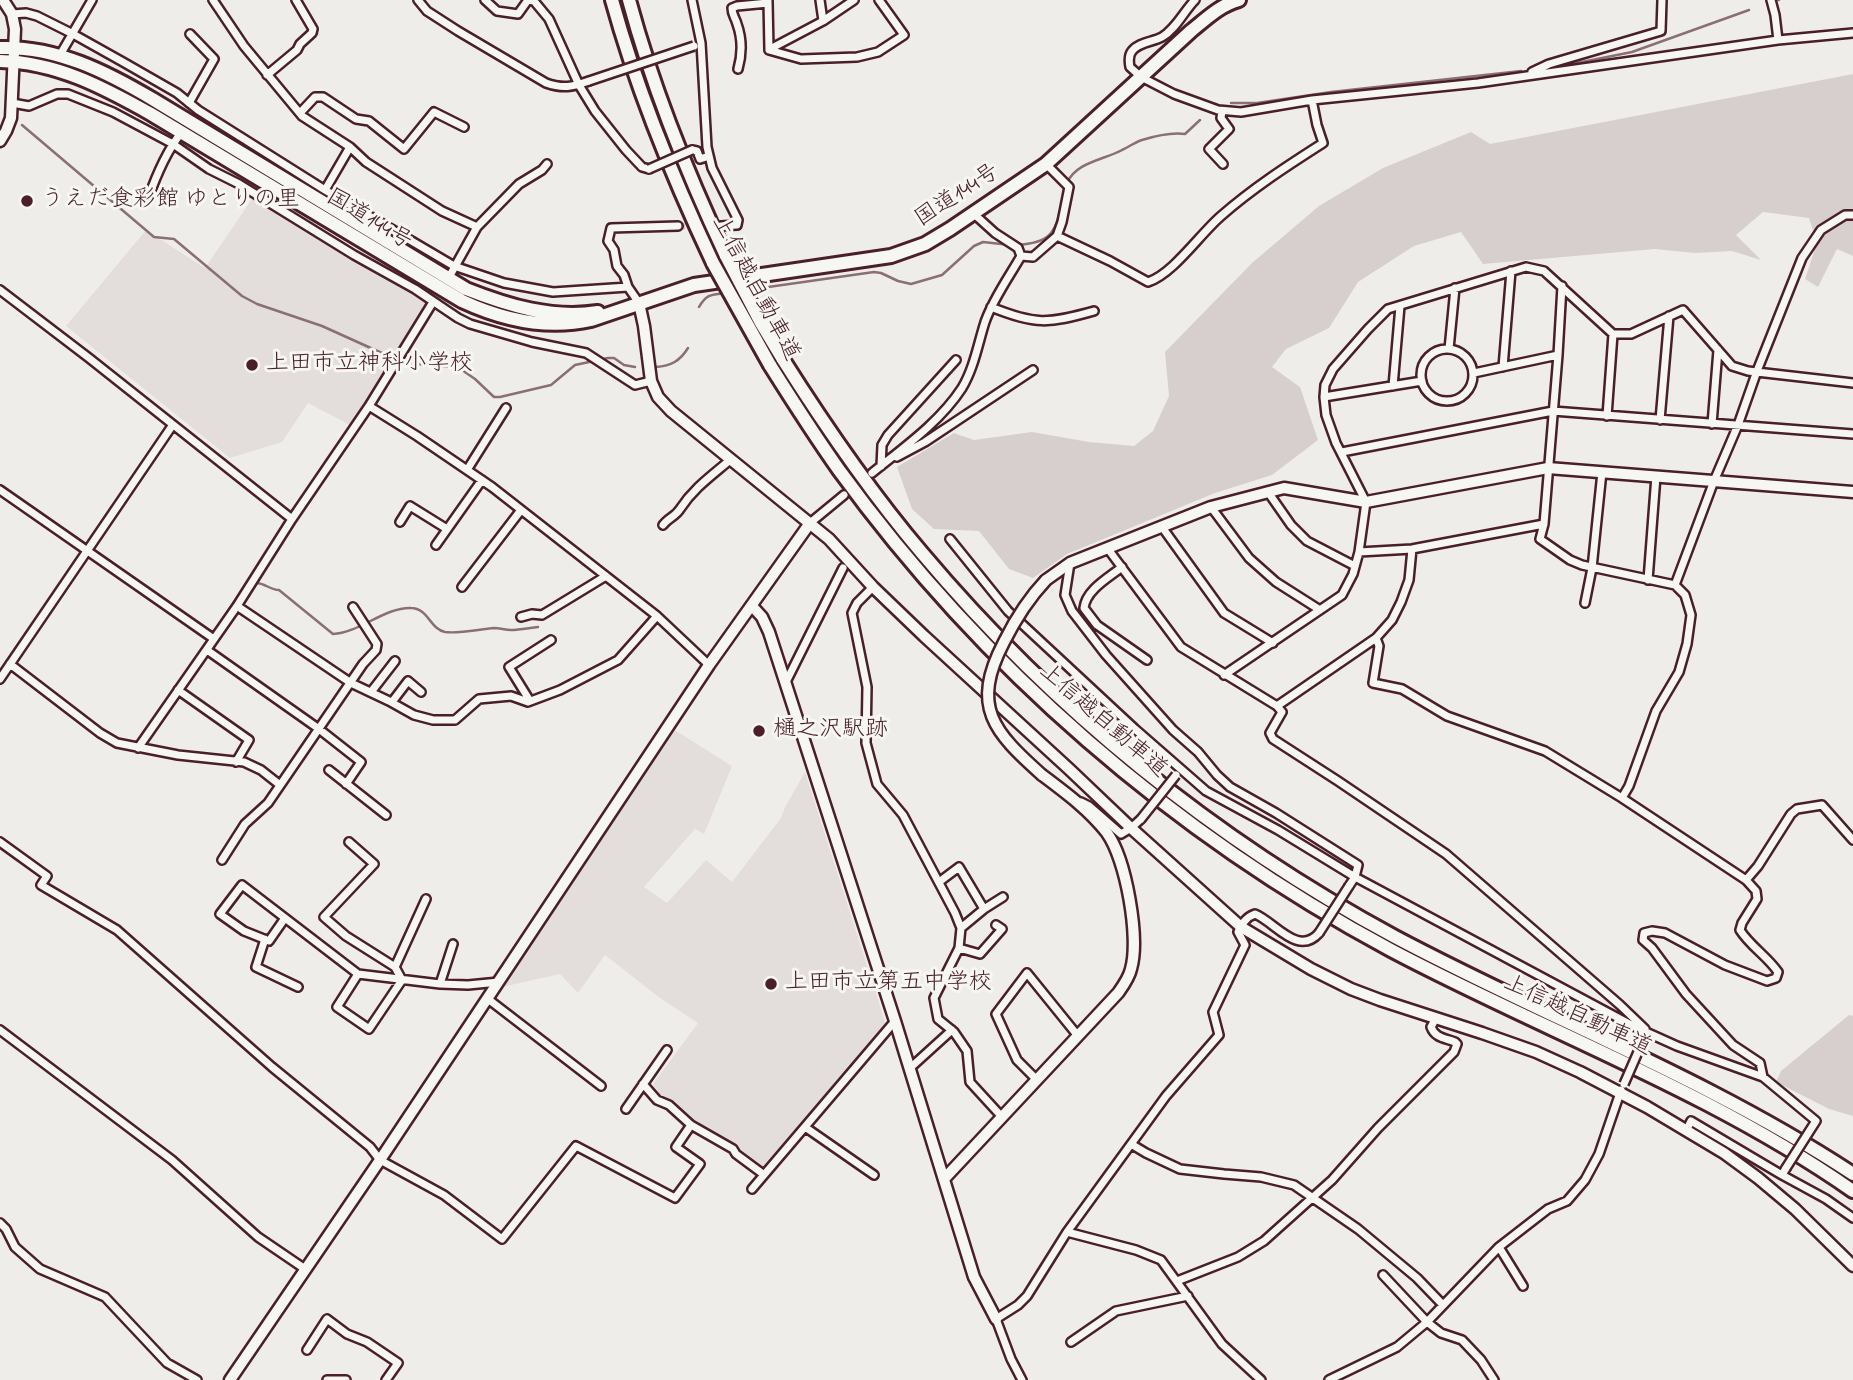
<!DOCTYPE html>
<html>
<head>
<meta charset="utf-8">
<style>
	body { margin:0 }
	canvas { display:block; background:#efedea }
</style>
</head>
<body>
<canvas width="1853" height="1380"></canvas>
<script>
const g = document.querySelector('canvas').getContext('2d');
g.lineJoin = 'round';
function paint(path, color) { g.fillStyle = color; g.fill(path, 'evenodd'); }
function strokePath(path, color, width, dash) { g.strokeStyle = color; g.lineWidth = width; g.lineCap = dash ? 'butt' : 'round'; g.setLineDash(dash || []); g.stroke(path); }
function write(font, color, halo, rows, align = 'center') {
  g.font = font + ' "Indie Flower","Klee One",sans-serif'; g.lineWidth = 6; g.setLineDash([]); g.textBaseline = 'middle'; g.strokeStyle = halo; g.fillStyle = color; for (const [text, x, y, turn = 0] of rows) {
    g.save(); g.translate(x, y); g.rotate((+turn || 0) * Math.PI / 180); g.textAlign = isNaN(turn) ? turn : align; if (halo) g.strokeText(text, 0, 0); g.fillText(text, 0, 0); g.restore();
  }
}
const built = new Path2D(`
	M252,199L315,238L429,303L352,426L308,403L282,442L230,458L66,326L146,230L205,268Z
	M673,729L732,766L704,834L695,829L644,887L667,903L706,860L732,882L781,818L785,807L805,772L886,1025L763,1169L743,1155L738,1148L687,1118L673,1103L662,1097L653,1084L698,1023L660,998L605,955L578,993L560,974L502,987Z`);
const green = new Path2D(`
	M1853,74V256L1837,249L1818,287L1805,279L1817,243L1809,218L1763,212L1736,235L1761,260L1732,251L1695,253L1655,249L1483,264L1461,232L1414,246L1358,282L1329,328L1286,349L1272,367L1300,387L1318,440L1272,475L1215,493L1067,554L1033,578L1009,569L979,531L934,529L912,509L897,467L954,433L974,440L1032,432L1089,442L1134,446L1153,431L1169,396L1165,352L1252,263L1319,206L1383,168L1471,132L1490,144Z
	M1849,1015L1853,1016V1116L1829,1109L1776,1082L1781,1071Z`);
const stream = new Path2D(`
	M1778,0H1779
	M1557,67L1632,52L1749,10
	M1231,103H1257L1331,92L1521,71
	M22,125L154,237L174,239L242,296L257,304L322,326L404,363L453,367L462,370L475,379L494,397H500L551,385L575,365L608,358H614L624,365L635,367
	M1067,183C1076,162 1104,160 1122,150C1129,147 1135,142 1142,140C1155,136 1171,132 1185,134L1200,120
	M1017,245C1050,243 1055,234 1062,203
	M747,290L874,272L881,273L898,281L911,284L942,275L974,246L983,242L1010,245
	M699,307C707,293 712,295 726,293
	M656,367C671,366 680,361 688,348
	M0,485L213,633L247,583
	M256,583C265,583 270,590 279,590L333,634C359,633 385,607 411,608C428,608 430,629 445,632C459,634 480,629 494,628C500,628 505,630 511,630C519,630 529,628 538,627`);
const streetTunnel = new Path2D(`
	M678,226H713
	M844,495L872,473`);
const street = new Path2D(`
	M213,0L244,46L302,116L350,147L325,190
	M418,0L427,11L458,31L546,83C563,89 572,87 589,81
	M485,0L497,11L518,14L528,0
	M529,0L534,1L549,19L579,85L595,111L626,150L642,167L649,169
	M692,0L701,43L707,147L712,168L738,220L737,225L721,226
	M820,0L823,21
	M1195,0C1184,11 1176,29 1162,37C1153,42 1139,42 1132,51C1128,56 1129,62 1130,67L1141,77L1174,94L1218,110L1241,112L1312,100L1478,83L1778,40L1775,15L1771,0
	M768,1L769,50
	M12,14L26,13L37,16L73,34L123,62L177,93L198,110L325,190L454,266L504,283L553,292L628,287L639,303
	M1778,40L1853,33
	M770,49L823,21L854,0
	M769,50L801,59L857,57L878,52L904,35L879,0
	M60,55L92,0
	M738,69C742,55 742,38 737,24C735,17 732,15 732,8L737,6L768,3
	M1532,72L1549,64L1661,31L1662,0
	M267,75L297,50L300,44L312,33L313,29L296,0
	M12,103L29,106L57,94H68L113,112L173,144L209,169L239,184L354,255L415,289L458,318L470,324L532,342L586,353L635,385L651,381
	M189,103L214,59L190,34
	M1222,111L1221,118L1229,129L1209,149L1223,164
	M300,113L315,97H323L356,119L369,121L404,149L434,112L464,127
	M350,147L366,162L442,211L477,227
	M692,150L697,151L700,159L709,156
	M148,199C156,176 166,152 181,133
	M1057,236L1110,261L1148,282C1173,274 1200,234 1221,216C1253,188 1287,166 1323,143L1317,125L1312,100
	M1021,256L1033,257L1057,236L1062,222L1069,187L1046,164
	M448,279L477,227L519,184L542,170L547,164
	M1562,286L1558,355L1544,524L1540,539L1570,560L1582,565L1675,585L1714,481L1738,425L1757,371L1802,258L1821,230L1845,215H1853
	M628,287L624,275L617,266L614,250L608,241L611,228L678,226
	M0,290L89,358L292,519
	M991,307C1035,325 1048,324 1094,311
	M1449,349L1455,288
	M1421 375a26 26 0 1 1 52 0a26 26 0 1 1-52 0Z
	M1503,367L1511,271
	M1474,373L1558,355
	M1393,386L1400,306
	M1324,397L1422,381
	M369,406L417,436L492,487L657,616L709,665
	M1607,416L1613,334
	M1660,420L1669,316
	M1712,424L1718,350
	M1342,452L1553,411L1853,434
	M897,457L925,442L1033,370
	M881,466L882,445L888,435L956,360
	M467,470L506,408
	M872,473C903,448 940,422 962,388C974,368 978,344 985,322C993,299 1009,277 1021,256L1018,248L995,233L974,214
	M0,490L214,639
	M1268,492L1291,525L1307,541L1355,566
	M1211,507L1249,558L1276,582L1320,610
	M400,522L410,506L447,529
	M810,523L844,495
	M663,525C668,518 676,516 680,509C694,488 710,477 730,460
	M1162,527L1224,613L1273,643
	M950,539L1008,611L1135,729L1206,791L1278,830L1355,877L1637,1028L1677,1046L1763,1077L1816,1121L1814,1124
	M436,545L482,480
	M1108,549L1181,647L1277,706L1376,638L1392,620L1401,602L1409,580L1412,549
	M1359,552L1412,549L1544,524
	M1070,563L1065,595L1072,611L1106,655L1173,730L1198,752L1217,775L1230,787L1276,813L1358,865L1355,877L1349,886
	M1122,567C1108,578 1086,590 1084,608L1097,625L1147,660
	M1648,580L1656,476
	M462,587L521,510
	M873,587L857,603L852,613L867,687L866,743L877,784L903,815L955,913L961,928L959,948L934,998L938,1019L954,1032L967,1051L970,1082L1002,1117
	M1585,603L1592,568L1602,472
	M237,606L351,683L389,701L414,715L433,720H455L479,699L511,696L528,702L560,690L618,660L657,616
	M521,617L532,614L542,615L606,576
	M1376,638L1379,646L1373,683L1402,689L1447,716L1545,751L1622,798L1746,880L1756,891L1757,899L1742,923L1740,930C1750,946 1767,956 1778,972L1776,978L1767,981L1725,965L1665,933L1652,931L1644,933L1643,940L1652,948L1686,994L1733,1045L1760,1063L1763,1077
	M207,650L319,729L361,762L346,784
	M10,664L100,733L117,743L178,755L244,762L261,770L280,785
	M1224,675L1342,595L1353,574L1359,552L1366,502L1336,443L1326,415L1324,397L1325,385L1333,369L1368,329L1388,309L1526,267L1544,271L1613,334H1631L1683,310L1732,366L1748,371L1853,383
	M0,679L172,426
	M786,682L843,568
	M178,690L249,740L236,762
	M371,692L395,661
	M530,701L509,667L551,640
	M392,702L408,681L421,692
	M1277,706L1282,712L1270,733L1273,739L1338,781L1446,854L1620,1005L1645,1029
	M138,748L237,606L292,519L369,406L433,302
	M329,770L386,815
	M1622,798L1629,786L1656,711L1679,672L1687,644L1691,615L1685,595L1675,585
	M1081,802L1089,806L1121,834L1131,828L1141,819
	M0,842L47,876L41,885L117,930L272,1067L370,1147L380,1160L444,1195L502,1239L576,1146L675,1198L700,1164L676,1147L691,1125
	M349,842L374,864L324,917L346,936L395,967L402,980L369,1029L337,1007L358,974
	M222,860L245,824L268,803L363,664L376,650L377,644L353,607
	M1746,880L1758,866L1791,814L1797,809L1822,805L1853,840
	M939,882L959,867L984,909
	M285,918L269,941L244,931L220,914L242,885L358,974L440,984L468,985L499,982
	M961,928L984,909L1003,897
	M265,939L256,967L298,987
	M959,948L980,954L1002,929L996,925
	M395,967L426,899
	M440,984L453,944
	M488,999L601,1086
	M0,1030L172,1160L258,1237L305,1269
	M909,1069L952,1030
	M1037,1080L1017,1060L996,1014L1027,973L1078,1036
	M643,1084L657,1100L669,1105L691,1125L733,1149L736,1154L763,1174
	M626,1109L667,1050
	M805,1127L874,1175
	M1687,1129L1691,1121L1782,1175L1786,1168
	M1131,1144L1146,1153L1180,1169L1224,1174L1261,1177L1294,1185L1358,1229L1417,1278L1443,1305
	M1782,1175L1826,1199L1853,1218
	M752,1189L895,1021
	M0,1223L6,1229L15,1247L40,1269L105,1297L167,1363L197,1380
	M1067,1232L1136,1250L1161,1260L1222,1344L1261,1380
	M1499,1247L1523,1286
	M1383,1275L1427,1322L1441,1333L1462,1340L1481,1360L1494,1380
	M1177,1281L1238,1257L1264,1241L1332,1180L1378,1128L1454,1052L1457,1044L1455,1042C1445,1038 1435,1038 1431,1027L1436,1018
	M1071,1342L1116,1311L1188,1296
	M307,1350L327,1319L347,1334L367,1342L398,1363L386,1380
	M327,1380H346
	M1022,1380L1011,1359L996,1319L1018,1305L1027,1296L1067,1232L1166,1096L1219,1035L1213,1012L1245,945L1238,932C1242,924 1246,917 1255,914C1275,922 1298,957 1319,933
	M1329,1380L1397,1347L1427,1322L1499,1247L1548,1209L1567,1201L1585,1180L1599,1154L1621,1090`);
const secondary = new Path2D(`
	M0,141L6,131L11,118L15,29L12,14L3,0
	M639,303L644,326L651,381L658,397L671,411L829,539L873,587L924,636L1069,769L1131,828L1241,927L1311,969L1351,989L1380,1000L1482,1033L1536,1052L1580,1072L1647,1107L1724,1153L1758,1178L1795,1209L1853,1266
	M1046,580L1070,563L1211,507L1284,488L1366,502L1548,468L1853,492
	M752,606L762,617L769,632L895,1021L974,1277L996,1319
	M944,1179L1118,993C1123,986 1129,978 1131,969C1140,938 1126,859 1107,833C1089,810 1066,793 1042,775
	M230,1380L380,1160L709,665L810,523`);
const highway = new Path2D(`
	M612,0C637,91 673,178 713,263
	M629,0C653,89 687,173 726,256
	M0,48C56,46 107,72 154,100L466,289C509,306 552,319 598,312
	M0,61C56,62 103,87 151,114L462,301C503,320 546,330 591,320L694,285L891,256L925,244L950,229L1046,164L1191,31C1206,19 1220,5 1239,0
	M782,358C825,426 870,492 922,553C1054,710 1215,840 1395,937C1547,1018 1709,1079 1853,1174
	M770,365C792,400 815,436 839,470C983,668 1174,834 1391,950C1544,1031 1710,1091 1853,1191`);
const streetBridge = new Path2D(`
	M589,81L694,46
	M649,169L692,150
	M1141,819L1176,775
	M1319,933L1349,886
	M1624,1084L1645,1036
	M1786,1168L1814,1124`);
const secondaryBridge = new Path2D(`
	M1042,775C994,732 970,707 1004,642C1015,620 1028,599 1046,580`);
const highwayBridge = new Path2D(`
	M726,256L761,323L782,358
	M713,263L770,365`);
const markers = [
	[27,201,7,"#4a1f2b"],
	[252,365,7,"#4a1f2b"],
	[759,731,7,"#4a1f2b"],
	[771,984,7,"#4a1f2b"]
];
const streetNames = [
	["国道144号",958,197,-33],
	["国道144号",368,221,31],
	["上信越自動車道",754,289,62],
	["上信越自動車道",1102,722,41],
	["上信越自動車道",1577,1017,25]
];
const poiNames = [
	["うえだ食彩館 ゆとりの里",41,201],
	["上田市立神科小学校",266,365],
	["樋之沢駅跡",773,731],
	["上田市立第五中学校",785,984]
];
paint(built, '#e3dedc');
paint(green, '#d7cfce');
strokePath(stream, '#8a6f74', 2.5);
strokePath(streetTunnel, '#cec4c4', 7, [7, 3.5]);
strokePath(street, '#4a1f2b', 12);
strokePath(secondary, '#4a1f2b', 15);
strokePath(highway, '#4a1f2b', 18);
strokePath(street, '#f6f6f2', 7);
strokePath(secondary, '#f6f6f2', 10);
strokePath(highway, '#f6f6f2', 12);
strokePath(streetBridge, '#4a1f2b', 12, []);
strokePath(secondaryBridge, '#4a1f2b', 15, []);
strokePath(highwayBridge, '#4a1f2b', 18, []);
strokePath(streetBridge, '#f6f6f2', 7);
strokePath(secondaryBridge, '#f6f6f2', 10);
strokePath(highwayBridge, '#f6f6f2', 12);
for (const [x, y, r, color] of markers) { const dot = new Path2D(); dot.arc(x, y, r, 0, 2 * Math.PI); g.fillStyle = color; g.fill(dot); strokePath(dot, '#f6f6f2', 2.5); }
write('23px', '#4a1f2b', '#f6f6f2', streetNames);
write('23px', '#4a1f2b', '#f6f6f2', poiNames, 'left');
</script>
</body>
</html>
